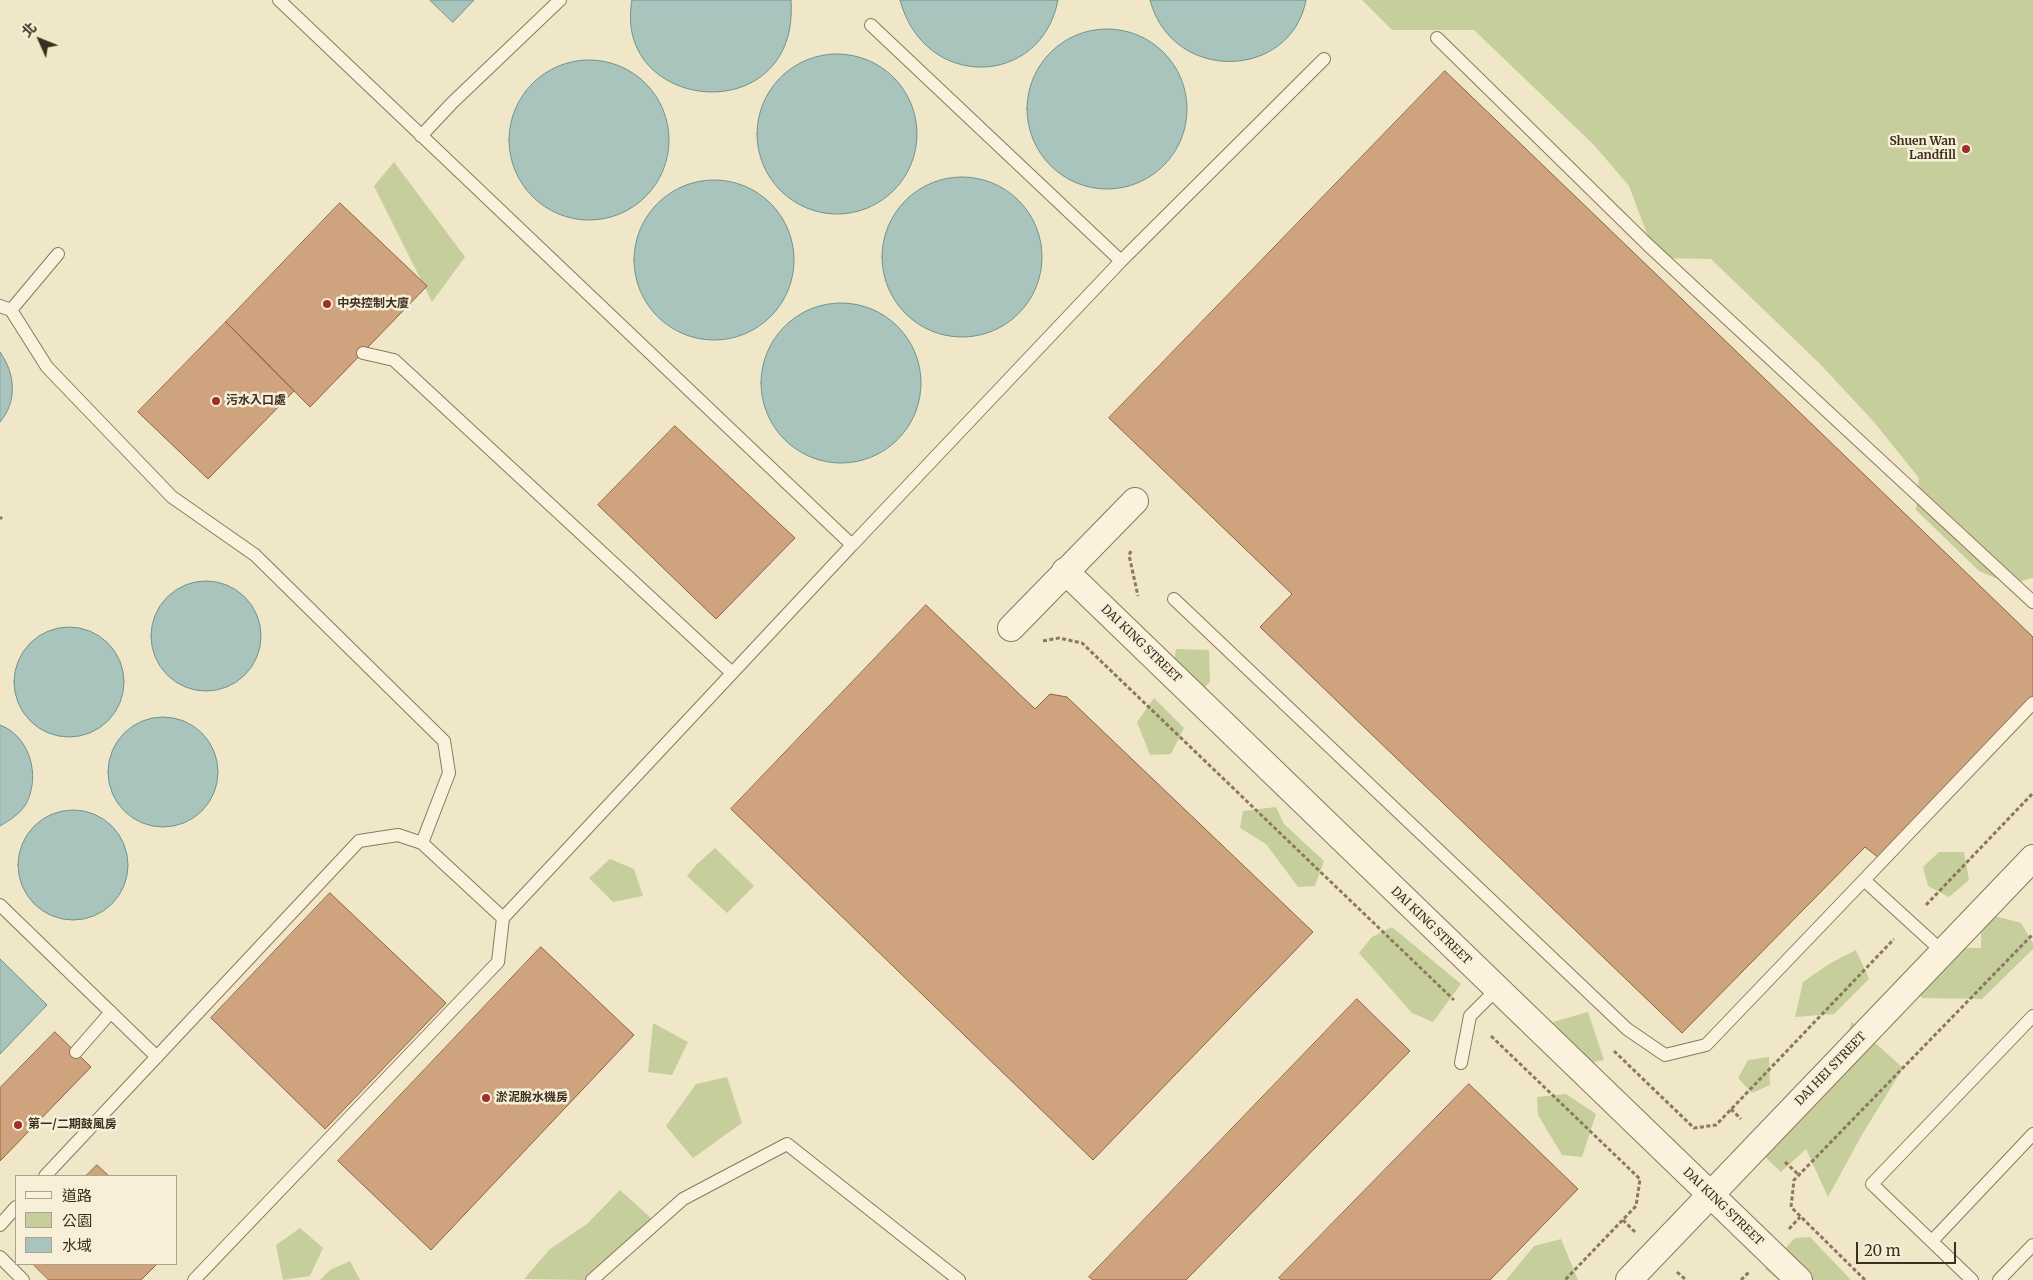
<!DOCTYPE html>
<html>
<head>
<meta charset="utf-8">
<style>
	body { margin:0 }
	#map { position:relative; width:2033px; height:1280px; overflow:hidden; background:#f0e6c8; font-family:Merriweather,"Noto Sans TC",serif }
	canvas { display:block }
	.legend { position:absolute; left:15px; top:1175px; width:162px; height:90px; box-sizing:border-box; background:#f7efd8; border:1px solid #ada28e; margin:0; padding:6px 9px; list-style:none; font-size:15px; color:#3d2f20 }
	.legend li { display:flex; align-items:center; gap:10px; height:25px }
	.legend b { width:25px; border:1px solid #ada28e }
	.north { position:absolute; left:15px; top:15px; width:50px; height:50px; -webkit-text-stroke:4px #f7efd8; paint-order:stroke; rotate:314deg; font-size:14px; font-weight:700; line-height:20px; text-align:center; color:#3d2f20 }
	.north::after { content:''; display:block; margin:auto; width:18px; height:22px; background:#3d2f20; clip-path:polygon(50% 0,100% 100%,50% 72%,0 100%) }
	.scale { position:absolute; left:1856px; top:1242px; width:100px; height:22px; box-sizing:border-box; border:2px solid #3d2f20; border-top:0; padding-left:6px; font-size:15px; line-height:18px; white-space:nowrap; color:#3d2f20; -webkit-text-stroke:4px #f7efd8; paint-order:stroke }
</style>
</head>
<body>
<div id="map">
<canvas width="2033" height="1280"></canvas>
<ul class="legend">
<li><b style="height:6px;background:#faf2dc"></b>道路</li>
<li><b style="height:14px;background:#c6cf9b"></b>公園</li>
<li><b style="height:14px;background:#a9c4bd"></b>水域</li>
</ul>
<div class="north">北</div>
<div class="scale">20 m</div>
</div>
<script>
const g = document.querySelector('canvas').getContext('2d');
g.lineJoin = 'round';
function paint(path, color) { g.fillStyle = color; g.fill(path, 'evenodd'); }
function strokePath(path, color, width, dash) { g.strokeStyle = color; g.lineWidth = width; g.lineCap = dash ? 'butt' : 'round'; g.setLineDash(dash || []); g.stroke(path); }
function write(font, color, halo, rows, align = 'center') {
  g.font = font + ' Merriweather,"Noto Sans TC",serif'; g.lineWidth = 5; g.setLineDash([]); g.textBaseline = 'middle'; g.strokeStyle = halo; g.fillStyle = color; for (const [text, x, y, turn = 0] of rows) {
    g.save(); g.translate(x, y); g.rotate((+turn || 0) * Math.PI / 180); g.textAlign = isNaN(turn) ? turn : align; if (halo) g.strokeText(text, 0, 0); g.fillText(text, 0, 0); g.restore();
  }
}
const green = new Path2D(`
	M1362,0H2033V578L2009,584L1979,571L1916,510L1919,478L1874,422L1820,364L1711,259L1656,258L1629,186L1594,145L1474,30H1392Z
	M394,162L465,257L432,302L374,186Z
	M1176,649L1209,650L1210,682L1191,701L1171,685Z
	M1154,698L1184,728L1171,754L1150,755L1137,722Z
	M1276,807L1284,824L1324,861L1315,886L1298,887L1266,844L1240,828L1243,811Z
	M715,848L754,886L727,913L687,876L697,864Z
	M1939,852H1964L1969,880L1949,897L1928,886L1923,867Z
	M610,859L634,869L643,896L613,902L589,878Z
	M1991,915L2021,923L2033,943V949L1982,999L1922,998L1907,978L1957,948H1981V920Z
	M1392,927L1461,984L1433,1022L1412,1013L1359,953L1372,937Z
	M1856,950L1869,979L1834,1014L1795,1017L1803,982L1829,964Z
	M1588,1012L1604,1060L1588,1063L1553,1022Z
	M1852,1022L1903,1068L1863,1133L1828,1197L1806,1149L1781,1172L1749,1142L1825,1087Z
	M653,1023L688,1042L672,1075L648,1072Z
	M1769,1057L1770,1085L1752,1093L1738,1078L1748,1060Z
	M727,1077L742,1123L693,1158L666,1126L696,1084Z
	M1566,1094L1596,1114L1582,1157L1562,1155L1538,1115L1537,1097Z
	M620,1190L652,1219L587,1280L524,1279L550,1249L587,1224Z
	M300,1228L323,1248L310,1276L283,1280L276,1245Z
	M1810,1237L1851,1280H1779L1765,1269L1795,1238Z
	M1561,1239L1578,1280H1506L1534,1246Z
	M350,1261L360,1280H320L330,1270Z`);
const water = new Path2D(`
	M430,0H474L453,22Z
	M632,0H791C800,132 611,113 632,0Z
	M900,0H1058C1041,88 924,91 900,0Z
	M1150,0H1306C1291,80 1172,84 1150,0Z
	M1027 109a80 80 0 1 1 160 0a80 80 0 1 1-160 0Z
	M757 134a80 80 0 1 1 160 0a80 80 0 1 1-160 0Z
	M509 140a80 80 0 1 1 160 0a80 80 0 1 1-160 0Z
	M882 257a80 80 0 1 1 160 0a80 80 0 1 1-160 0Z
	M634 260a80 80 0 1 1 160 0a80 80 0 1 1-160 0Z
	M761 383a80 80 0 1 1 160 0a80 80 0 1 1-160 0Z
	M0,352C15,373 18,401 0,422Z
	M151 636a55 55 0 1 1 110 0a55 55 0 1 1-110 0Z
	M14 682a55 55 0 1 1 110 0a55 55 0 1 1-110 0Z
	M108 772a55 55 0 1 1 110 0a55 55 0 1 1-110 0Z
	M0,725C30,736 41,776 26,804C20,814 10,820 0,826Z
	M18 865a55 55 0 1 1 110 0a55 55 0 1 1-110 0Z
	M0,959L47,1005L0,1054Z`);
const building = new Path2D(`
	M1445,71L2033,637V699L1879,858L1865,847L1682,1033L1260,627L1292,594L1109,418Z
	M340,203L427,286L310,407L226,322Z
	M226,322L294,391L208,479L138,412Z
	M675,426L795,538L716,619L598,505Z
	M926,605L1035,709L1050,694L1067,697L1313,932L1093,1160L731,809Z
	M330,893L446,1003L325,1129L211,1018Z
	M541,947L634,1035L431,1250L338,1161Z
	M1357,999L1410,1051L1186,1280H1093L1089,1277Z
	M55,1032L91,1067L0,1161V1088Z
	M1469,1084L1578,1189L1490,1280H1282L1279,1278Z
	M97,1165L109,1176H86Z
	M33,1264H157L141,1280H49Z`);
const path = new Path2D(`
	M0,517L2,519
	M1131,551L1129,555L1138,596
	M1043,641L1059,638L1082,643L1454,1000
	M1926,905L2033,793
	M1491,1036L1640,1179L1636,1206L1565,1280
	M1614,1051L1694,1128L1716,1125L1894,939
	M1731,1109L1741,1119
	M1785,1162L1799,1175
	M1623,1220L1635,1232
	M1789,1229L1800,1217
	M1677,1272L1686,1280
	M1741,1280L1749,1272
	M1865,1280L1791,1207L1794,1180L2033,934`);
const lane = new Path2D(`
	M871,25L1121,261
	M1437,38L1648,245L2033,602
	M421,136L452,103L560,0
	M0,306L11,310L47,367L172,497L255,555L444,741L449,773L422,843L503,918L852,545L279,0
	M11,310L58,254
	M363,353L394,360L732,673
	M852,545L1121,261L1324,59
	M1174,599L1627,1029L1665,1055L1706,1045L1864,880
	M0,905L157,1057
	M1943,952L1864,880L2033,703
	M76,1052L111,1012
	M1461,1063L1470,1016L1496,990
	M45,1176L359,841L398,835L422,843
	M0,1225L16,1207
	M1932,1241L2033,1134
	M0,1257L23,1280
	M194,1280L498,962L503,918
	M592,1280L683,1199L787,1144L959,1280
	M1972,1280L1872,1184L2033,1016
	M1999,1280L2033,1245`);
const street = new Path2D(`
	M1065,571L1799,1280
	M1011,628L1135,501
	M1629,1280L2033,858`);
const markers = [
	[1966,149,5,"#9e2f2a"],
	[327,304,5,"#9e2f2a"],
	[216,401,5,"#9e2f2a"],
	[486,1098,5,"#9e2f2a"],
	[18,1125,5,"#9e2f2a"]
];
const poiNames = [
	["Shuen Wan",1956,142,"right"],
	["Landfill",1956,156,"right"],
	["中央控制大廈",337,304],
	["污水入口處",226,401],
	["淤泥脫水機房",496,1098],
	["第一/二期鼓風房",28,1125]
];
const streetNames = [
	["DAI KING STREET",1141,644,44],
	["DAI KING STREET",1431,926,44],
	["DAI HEI STREET",1831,1069,-46],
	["DAI KING STREET",1723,1207,44]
];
paint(green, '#c6cf9b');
paint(water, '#a9c4bd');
strokePath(water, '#6f938c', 1);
paint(building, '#cfa37d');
strokePath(building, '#8d6341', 1);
strokePath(lane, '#8d785c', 14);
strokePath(street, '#8d785c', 28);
strokePath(path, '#8d785c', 3, [4, 2.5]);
strokePath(lane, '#faf2dc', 12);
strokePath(street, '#faf2dc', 26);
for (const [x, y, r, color] of markers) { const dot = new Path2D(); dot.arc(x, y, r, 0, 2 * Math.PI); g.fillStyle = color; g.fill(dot); strokePath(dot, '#f7efd8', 2); }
write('bold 12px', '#3d2f20', '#f7efd8', poiNames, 'left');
write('12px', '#3d2f20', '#f7efd8', streetNames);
</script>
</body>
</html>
